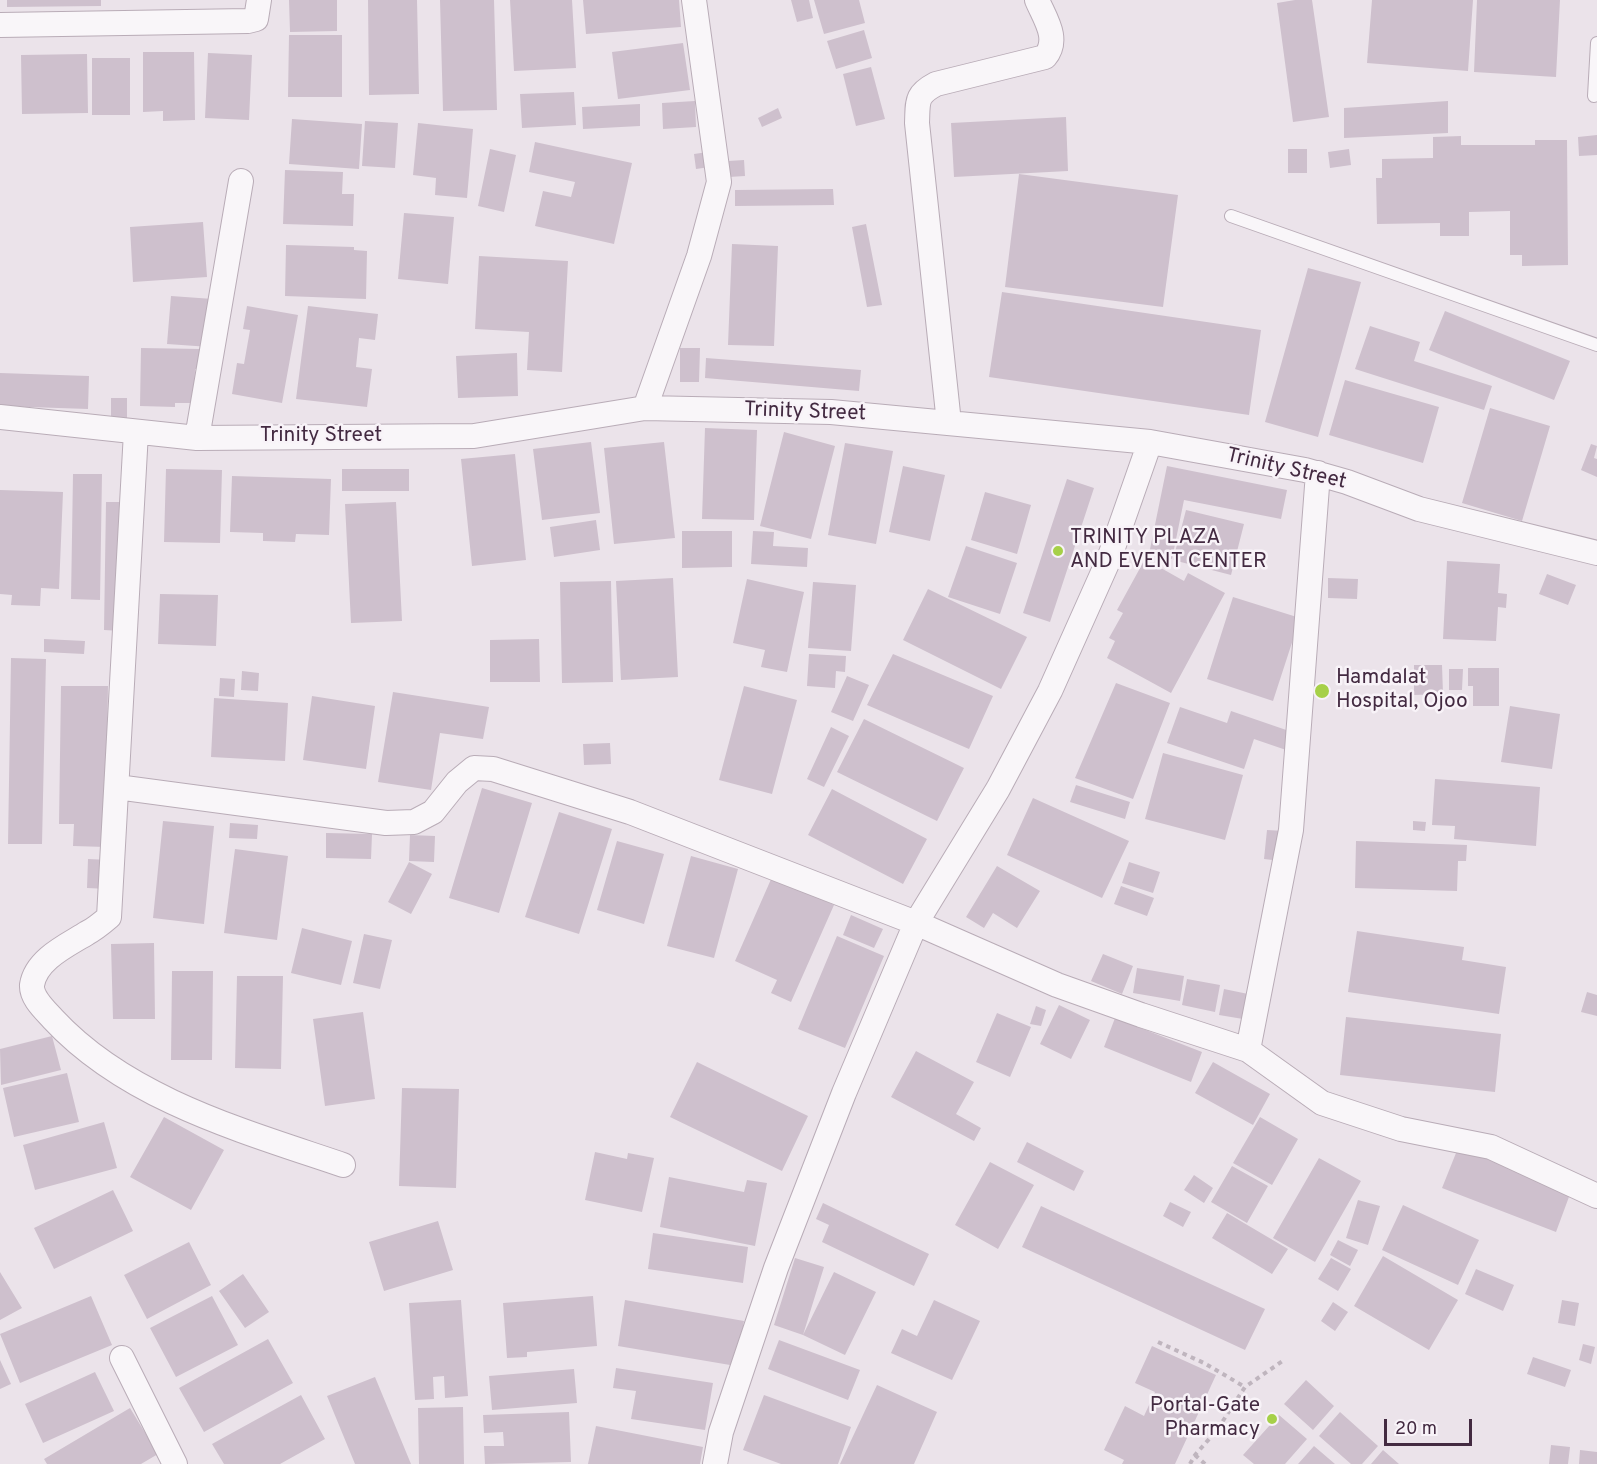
<!DOCTYPE html>
<html>
<head>
<meta charset="utf-8">
<style>
	body { margin:0 }
	#map { position:relative; width:1597px; height:1464px; overflow:hidden; background:#ebe3ea; font-family:Overpass,sans-serif }
	canvas { display:block }
	.scale { position:absolute; left:1384px; top:1419px; width:88px; height:27px; box-sizing:border-box; border:3px solid #432a41; border-top:0; padding-left:8px; font-size:18px; line-height:21px; white-space:nowrap; color:#432a41; -webkit-text-stroke:4px #f8f3f8; paint-order:stroke }
</style>
</head>
<body>
<div id="map">
<canvas width="1597" height="1464"></canvas>
<div class="scale">20 m</div>
</div>
<script>
const g = document.querySelector('canvas').getContext('2d');
g.lineJoin = 'round';
function paint(path, color) { g.fillStyle = color; g.fill(path, 'evenodd'); }
function strokePath(path, color, width, dash) { g.strokeStyle = color; g.lineWidth = width; g.lineCap = dash ? 'butt' : 'round'; g.setLineDash(dash || []); g.stroke(path); }
function write(font, color, halo, rows, align = 'center') {
  g.font = font + ' Overpass,sans-serif'; g.lineWidth = 5; g.setLineDash([]); g.textBaseline = 'middle'; g.strokeStyle = halo; g.fillStyle = color; for (const [text, x, y, turn = 0] of rows) {
    g.save(); g.translate(x, y); g.rotate((+turn || 0) * Math.PI / 180); g.textAlign = isNaN(turn) ? turn : align; if (halo) g.strokeText(text, 0, 0); g.fillText(text, 0, 0); g.restore();
  }
}
const building = new Path2D(`
	M7,0H101V6L7,7Z
	M289,0H337V31L290,32Z
	M368,0H417L419,94L369,95Z
	M440,0H494L497,110L443,111Z
	M510,0H572L576,68L514,71Z
	M583,0H679L681,27L586,34Z
	M791,0H809L813,18L797,22Z
	M814,0H859L865,23L824,34Z
	M1295,0H1312L1329,117L1293,122L1277,3Z
	M1372,0H1473L1468,71L1367,63Z
	M1477,0H1560L1556,77L1474,72Z
	M864,30L872,58L836,69L827,41Z
	M289,35H342V97H288Z
	M683,43L690,90L618,99L612,52Z
	M143,52H194L195,120L163,121V111L143,112Z
	M208,53L252,55L249,120L205,118Z
	M87,54L88,113L22,114L21,55Z
	M92,58H130V115H92Z
	M871,67L885,119L856,126L843,74Z
	M574,92L576,125L522,128L520,94Z
	M695,101L696,127L663,129L662,103Z
	M1448,101V133L1344,138V108Z
	M640,104V126L583,129L582,107Z
	M778,108L782,118L762,127L758,118Z
	M1066,117L1068,171L954,177L951,123Z
	M292,119L362,124L359,169L289,164Z
	M365,121L398,123L395,168L362,166Z
	M418,123L473,129L467,198L435,195L436,178L413,175Z
	M1597,135V155L1579,156L1578,137Z
	M1461,136V145H1535V140H1567L1568,265L1522,266V255H1510V211L1469,212V236H1440V223L1377,224L1376,178H1382V159L1433,158V137Z
	M535,142L632,163L614,244L535,226L543,191L571,197L575,182L529,172Z
	M490,149L516,155L504,212L478,206Z
	M1288,149H1307V173H1288Z
	M1349,149L1351,165L1330,168L1328,152Z
	M708,152L710,167L696,169L694,154Z
	M744,160L745,176L729,177L728,161Z
	M285,170L343,172L342,194H354L353,226L283,224Z
	M1019,174L1178,195L1163,307L1005,287Z
	M833,189L834,205L735,206V190Z
	M404,213L454,217L448,284L398,279Z
	M203,222L207,277L133,282L130,227Z
	M866,224L882,305L867,307L852,227Z
	M732,244L778,246L774,346L728,345Z
	M286,245L354,247V250L367,251L366,299L285,296Z
	M479,256L568,261L562,372L527,370L529,332L475,329Z
	M1308,268L1361,282L1318,437L1265,422Z
	M1002,292L1261,330L1249,415L989,377Z
	M171,296L213,299L210,347L167,344Z
	M247,306L298,315L282,403L232,394L237,363L244,364L250,330L243,329Z
	M308,306L378,314L375,340L359,338L356,367L372,369L367,407L296,399Z
	M1445,311L1570,361L1554,400L1429,350Z
	M1370,326L1420,342L1414,361L1492,386L1484,410L1355,369Z
	M141,348L201,349L200,369H195L194,403H175V407L140,406Z
	M680,348H700L699,382H680Z
	M517,353L518,396L458,398L456,356Z
	M706,358L861,370L859,391L705,378Z
	M0,373L89,376L88,409L0,406Z
	M1345,380L1439,407L1423,463L1329,435Z
	M111,398H127V422H111Z
	M1490,408L1550,426L1522,521L1462,503Z
	M705,428L757,430L754,520L702,519Z
	M784,432L835,446L811,539L760,526Z
	M591,442L600,513L542,520L533,449Z
	M664,442L675,538L614,544L604,448Z
	M845,443L893,451L876,544L828,535Z
	M1591,444L1597,446L1594,458L1597,459V477L1581,470Z
	M515,454L526,560L472,566L461,459Z
	M903,466L945,475L930,541L889,532Z
	M1167,466L1287,490L1281,519L1184,500L1172,559L1149,554Z
	M166,469L222,470L220,543L164,542Z
	M342,469H409V491H342Z
	M73,474H102L100,600L71,599Z
	M232,476L331,479L329,535L296,534L295,542L263,541V533L230,532Z
	M1067,479L1094,488L1050,622L1023,613Z
	M0,490L63,492L59,589L41,588L40,606L11,605L12,595L0,594Z
	M985,492L1031,505L1017,554L971,540Z
	M106,502H122L121,631L104,630Z
	M396,502L402,621L351,623L345,504Z
	M1186,510L1244,524L1231,575L1173,560Z
	M596,520L600,550L554,557L550,527Z
	M682,531H732V567L682,568Z
	M753,531L774,532L773,546L808,548L807,567L751,564Z
	M966,546L1017,563L1000,614L948,597Z
	M1145,559L1184,581L1188,573L1225,593L1171,693L1107,658L1115,641L1109,638L1123,613L1117,610Z
	M1447,561L1500,564L1498,593L1507,594L1506,608L1498,607L1496,641L1443,639Z
	M1547,574L1576,585L1568,605L1539,594Z
	M673,578L678,677L621,680L616,581Z
	M1328,578L1358,579L1357,599L1328,598Z
	M747,579L804,592L787,672L761,667L765,650L733,643Z
	M611,581L613,682L562,683L560,582Z
	M813,582L856,585L851,651L808,648Z
	M928,589L1027,637L1001,689L903,640Z
	M160,594L218,595L216,646L158,644Z
	M1233,597L1300,618L1273,701L1207,679Z
	M44,639L85,641L84,654L44,652Z
	M539,639L540,682H490V640Z
	M809,654L846,656L845,672L836,671L835,688L807,686Z
	M893,654L993,696L969,749L867,705Z
	M11,658L46,659L42,844H8Z
	M1414,665H1442L1443,694L1414,695Z
	M1468,668H1499V706H1473V686H1468Z
	M1449,669H1463L1462,690H1449Z
	M242,671L259,673L258,691L241,690Z
	M847,676L869,685L853,721L831,712Z
	M220,678L235,679L234,697L219,696Z
	M1116,683L1170,703L1133,799L1075,778Z
	M61,686H108L105,847L73,846L74,824H59Z
	M744,686L797,700L772,794L719,780Z
	M393,692L489,707L483,739L440,733L431,790L378,782Z
	M312,696L375,706L366,769L303,760Z
	M214,698L288,703L285,761L211,757Z
	M1510,706L1560,714L1552,769L1501,762Z
	M1180,707L1227,723L1231,711L1295,733L1289,751L1254,739L1244,769L1167,743Z
	M864,719L964,768L937,821L837,772Z
	M831,727L849,736L824,787L807,779Z
	M610,743L611,764L584,765L583,744Z
	M1163,753L1243,775L1225,840L1145,819Z
	M1435,779L1540,787L1536,846L1454,839L1455,826L1432,825Z
	M1076,785L1130,802L1125,819L1070,802Z
	M482,788L532,803L499,913L449,898Z
	M832,789L927,839L903,884L808,835Z
	M1033,798L1129,841L1102,898L1007,855Z
	M559,812L612,829L579,934L525,917Z
	M163,821L214,826L204,924L153,918Z
	M1413,821L1426,822L1425,831L1413,830Z
	M230,823L258,825L257,839L229,838Z
	M1267,830L1284,831L1281,861L1264,859Z
	M326,833L372,834L371,859L326,858Z
	M410,835L435,836L434,862L409,861Z
	M617,841L664,854L644,924L597,910Z
	M1356,841L1467,845L1466,861H1458L1457,891L1355,888Z
	M235,849L288,856L277,940L224,933Z
	M691,856L738,869L714,958L667,946Z
	M88,859L109,860L108,889L87,888Z
	M409,862L432,874L411,914L388,902Z
	M1129,862L1160,872L1153,893L1122,883Z
	M997,866L1040,891L1017,928L993,913L984,928L966,917Z
	M772,877L834,905L791,1002L771,993L777,980L735,961Z
	M1121,886L1154,898L1147,916L1114,904Z
	M851,915L883,929L874,948L843,935Z
	M302,928L352,941L341,985L291,973Z
	M1357,931L1464,947L1462,960L1506,967L1499,1014L1348,992Z
	M364,934L392,940L380,989L353,983Z
	M837,936L884,956L845,1048L798,1029Z
	M154,943L155,1019H113L111,944Z
	M1103,954L1133,966L1122,994L1091,981Z
	M1137,968L1184,976L1180,1001L1133,993Z
	M172,971H213L212,1060H171Z
	M237,976H283L281,1069L235,1068Z
	M1187,979L1220,985L1215,1012L1182,1005Z
	M1224,989L1253,995L1249,1020L1219,1015Z
	M1587,992L1597,995V1016L1581,1012Z
	M1059,1005L1090,1020L1071,1059L1040,1044Z
	M1036,1006L1046,1010L1041,1026L1030,1024Z
	M363,1012L375,1099L325,1106L313,1019Z
	M997,1013L1031,1027L1010,1077L976,1062Z
	M1346,1017L1501,1034L1495,1092L1340,1075Z
	M1115,1018L1202,1052L1191,1082L1104,1047Z
	M52,1036L61,1070L1,1085L0,1049Z
	M916,1051L974,1082L956,1114L981,1128L974,1141L891,1097Z
	M697,1062L808,1116L782,1171L670,1117Z
	M1213,1062L1270,1094L1253,1125L1195,1093Z
	M67,1073L79,1122L14,1137L3,1088Z
	M402,1088L459,1089L456,1188L399,1186Z
	M164,1117L224,1150L191,1210L130,1177Z
	M1260,1117L1298,1139L1272,1185L1233,1163Z
	M104,1122L117,1168L35,1190L23,1145Z
	M1027,1142L1084,1171L1074,1191L1017,1162Z
	M1460,1143L1573,1186L1556,1232L1442,1188Z
	M595,1152L627,1159L628,1153L654,1158L642,1212L585,1200Z
	M1319,1158L1361,1181L1315,1262L1273,1238Z
	M990,1162L1034,1185L998,1249L955,1225Z
	M1232,1166L1268,1186L1247,1223L1211,1202Z
	M1194,1175L1213,1188L1204,1203L1184,1190Z
	M669,1177L744,1192L747,1180L767,1183L755,1246L660,1227Z
	M113,1190L133,1231L54,1269L34,1228Z
	M1358,1200L1380,1206L1368,1245L1346,1238Z
	M1170,1202L1191,1212L1183,1227L1163,1216Z
	M823,1203L929,1254L914,1286L822,1242L829,1225L816,1219Z
	M1403,1205L1479,1240L1458,1285L1382,1250Z
	M1041,1206L1265,1309L1245,1350L1022,1247Z
	M1227,1213L1288,1249L1272,1274L1212,1238Z
	M438,1221L453,1270L384,1291L369,1242Z
	M653,1233L748,1247L743,1283L648,1269Z
	M1338,1240L1358,1250L1350,1266L1330,1255Z
	M189,1242L211,1285L147,1319L124,1275Z
	M1383,1256L1458,1300L1429,1350L1354,1306Z
	M795,1258L824,1267L803,1335L774,1325Z
	M1331,1258L1351,1269L1338,1291L1318,1279Z
	M1476,1269L1514,1285L1503,1311L1465,1294Z
	M0,1272L22,1308L0,1320Z
	M834,1272L876,1292L845,1355L803,1335Z
	M243,1274L269,1312L245,1328L219,1291Z
	M91,1296L112,1345L20,1383L0,1334Z
	M212,1296L238,1345L176,1377L150,1328Z
	M593,1296L597,1346L527,1352V1357L507,1358L503,1303Z
	M461,1300L468,1396L445,1398L444,1376L433,1377L434,1399L415,1400L409,1303Z
	M625,1300L744,1321L736,1366L618,1346Z
	M934,1300L980,1321L952,1380L891,1353L902,1329L917,1336Z
	M1562,1300L1579,1303L1575,1326L1558,1323Z
	M1333,1302L1348,1312L1335,1331L1321,1321Z
	M268,1339L293,1383L204,1432L179,1388Z
	M779,1340L860,1370L848,1400L768,1369Z
	M1583,1344L1595,1347L1591,1364L1579,1360Z
	M1152,1346L1216,1375L1175,1464H1122L1124,1460L1104,1450L1125,1406L1144,1416L1155,1392L1135,1383Z
	M1533,1357L1571,1370L1565,1387L1527,1374Z
	M0,1360L11,1384L0,1389Z
	M616,1368L713,1383L705,1430L631,1419L636,1391L613,1388Z
	M574,1369L577,1403L492,1410L489,1376Z
	M95,1372L114,1411L43,1443L25,1404Z
	M375,1377L411,1464H355L327,1396Z
	M1306,1380L1334,1406L1313,1430L1284,1404Z
	M877,1385L937,1412L914,1464H840Z
	M301,1395L325,1439L280,1464H224L212,1444Z
	M764,1395L851,1427L838,1464H781L743,1450Z
	M463,1407L464,1464H419L418,1408Z
	M130,1408L158,1454L141,1464H47L44,1459Z
	M569,1412L571,1462L485,1464L484,1446H504L503,1432L484,1433L483,1415Z
	M1340,1412L1378,1446L1362,1464H1351L1319,1436Z
	M1279,1415L1307,1439L1285,1464H1254L1243,1455Z
	M596,1426L703,1447L700,1464H588Z
	M1551,1445L1570,1447L1568,1464H1549Z
	M1314,1446L1335,1464H1298Z
	M1383,1450L1399,1464H1371Z
	M1580,1450L1597,1452V1464H1579Z`);
const path = new Path2D(`
	M1158,1342L1204,1363L1245,1387
	M1195,1455L1205,1464
	M1190,1464L1195,1455L1217,1430L1245,1387L1284,1360`);
const lane = new Path2D(`
	M1594,96L1597,43
	M1231,216L1597,345`);
const street = new Path2D(`
	M0,25L248,21L256,19L259,0
	M645,408L699,256L719,182L694,0
	M0,417L197,438L474,436L645,408L831,412L1150,442L1305,470L1347,482L1419,509L1597,553
	M949,423L917,123C918,102 915,95 936,84L1045,57C1060,39 1045,19 1037,0
	M136,432L109,917C102,923 95,929 87,933C68,945 36,959 32,985C31,998 45,1010 53,1019C127,1099 243,1131 343,1165
	M197,438L241,181
	M117,787L386,823L414,822L433,812L457,782L474,768L493,769L630,812L916,923L1057,985L1141,1015L1248,1050L1322,1103L1401,1129L1491,1147L1597,1196
	M1248,1050L1291,830L1318,473
	M122,1358L175,1464
	M715,1464L721,1432L776,1268L844,1093L916,923L998,789L1050,691L1109,559L1150,442`);
const markers = [
	[1058,551,6,"#a6d048"],
	[1322,691,8,"#a6d048"],
	[1272,1419,6,"#a6d048"]
];
const streetNames = [
	["Trinity Street",805,413,2],
	["Trinity Street",321,437],
	["Trinity Street",1286,470,13]
];
const poiNames = [
	["TRINITY PLAZA",1070,539],
	["AND EVENT CENTER",1070,563],
	["Hamdalat",1336,679],
	["Hospital, Ojoo",1336,703],
	["Portal-Gate",1260,1407,"right"],
	["Pharmacy",1260,1431,"right"]
];
paint(building, '#cec0cd');
strokePath(lane, '#b9acb7', 14);
strokePath(street, '#b9acb7', 26);
strokePath(path, '#bfb5be', 4, [4.5, 4.5]);
strokePath(lane, '#f9f6f9', 12);
strokePath(street, '#f9f6f9', 24);
for (const [x, y, r, color] of markers) { const dot = new Path2D(); dot.arc(x, y, r, 0, 2 * Math.PI); g.fillStyle = color; g.fill(dot); strokePath(dot, '#f8f3f8', 2); }
write('21px', '#432a41', '#f8f3f8', streetNames);
write('21px', '#432a41', '#f8f3f8', poiNames, 'left');
</script>
</body>
</html>
